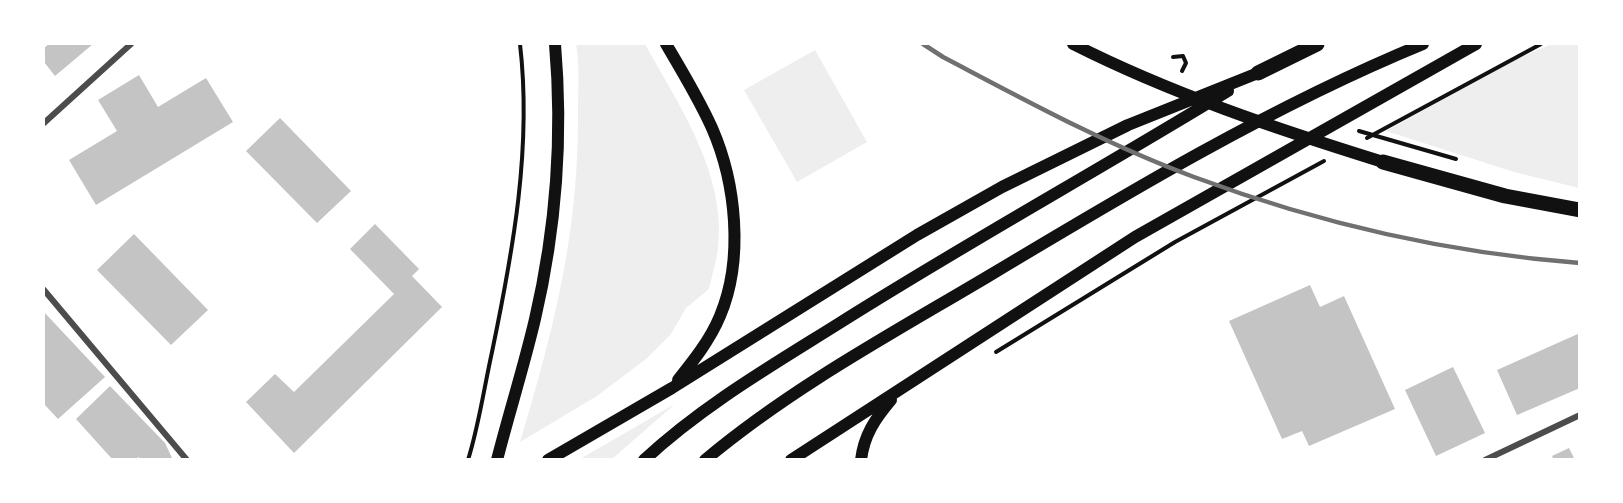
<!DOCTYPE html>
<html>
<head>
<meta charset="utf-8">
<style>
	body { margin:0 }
	#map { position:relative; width:1623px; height:503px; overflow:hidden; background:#fff; font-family:Raleway,sans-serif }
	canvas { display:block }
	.frame { position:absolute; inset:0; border:45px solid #fff; pointer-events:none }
</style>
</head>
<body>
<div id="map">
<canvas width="1623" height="503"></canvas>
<div class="frame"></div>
</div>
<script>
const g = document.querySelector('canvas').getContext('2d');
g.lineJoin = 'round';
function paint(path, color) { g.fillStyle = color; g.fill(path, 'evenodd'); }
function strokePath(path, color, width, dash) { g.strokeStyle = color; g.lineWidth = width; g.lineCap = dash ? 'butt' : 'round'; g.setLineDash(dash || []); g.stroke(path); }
const green = new Path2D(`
	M576,44H645C679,106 727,174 718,249C716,262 712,276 709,289L686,308L671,334L646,359L597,396L520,442C554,329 579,231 578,112C578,89 580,65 576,44Z
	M1552,44H1579V188L1514,172L1386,131L1514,60Z
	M815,50L867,142L797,182L744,90Z
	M675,404L612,459H580Z`);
const building = new Path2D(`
	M49,44H93L55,76L44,62V48Z
	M139,75L158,107L206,78L233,122L96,205L69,160L117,131L98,100Z
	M280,118L351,191L317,223L246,151Z
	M375,224L419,269L412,276L442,307L294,453L246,402L275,374L294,392L394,294L350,249Z
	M134,234L208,310L171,345L97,270Z
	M1310,285L1320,307L1344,296L1395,409L1309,446L1302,431L1282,439L1229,321Z
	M44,312L105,377L58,419L44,404Z
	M1580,333V388L1517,415L1497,370Z
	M1453,367L1485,433L1436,456L1405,390Z
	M110,386L165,443L173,460H140L139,457L133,460H113L76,419Z
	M1569,448L1575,460H1554L1552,456Z`);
const path = new Path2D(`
	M1173,57L1183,56L1186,63L1182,71
	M1359,131L1456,159
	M1367,138L1541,44
	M996,352L1175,242L1324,161
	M468,460C479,425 484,388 492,352C513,251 532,147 520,44`);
const minor = new Path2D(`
	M44,123L131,44
	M44,290L187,460
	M1485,460L1580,415`);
const secondary = new Path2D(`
	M666,44C682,71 699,99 712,128C736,183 744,259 720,316C710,340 694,360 678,380
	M1073,44C1172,94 1277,129 1383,162
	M497,460C509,413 524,366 535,319C556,229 563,136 555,44
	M548,460L672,388L917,235L1002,187L1128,125L1258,73
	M644,460C702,406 771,366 838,324C966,243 1099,170 1228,91
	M705,460C791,388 891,334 987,277C1127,193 1272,106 1423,44
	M791,460L1135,237L1476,44
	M861,460C864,435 875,419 891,400`);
const primary = new Path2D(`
	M1258,73L1317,44
	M1383,162L1505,196L1580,210`);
const rail = new Path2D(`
	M923,44L943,57C1025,100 1107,145 1194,177C1318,223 1448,253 1580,263`);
paint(green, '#eee');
paint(building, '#c4c4c4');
strokePath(path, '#111', 4);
strokePath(minor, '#4c4c4c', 6);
strokePath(secondary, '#111', 12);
strokePath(primary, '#111', 15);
strokePath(rail, '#707070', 4.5);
</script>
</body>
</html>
